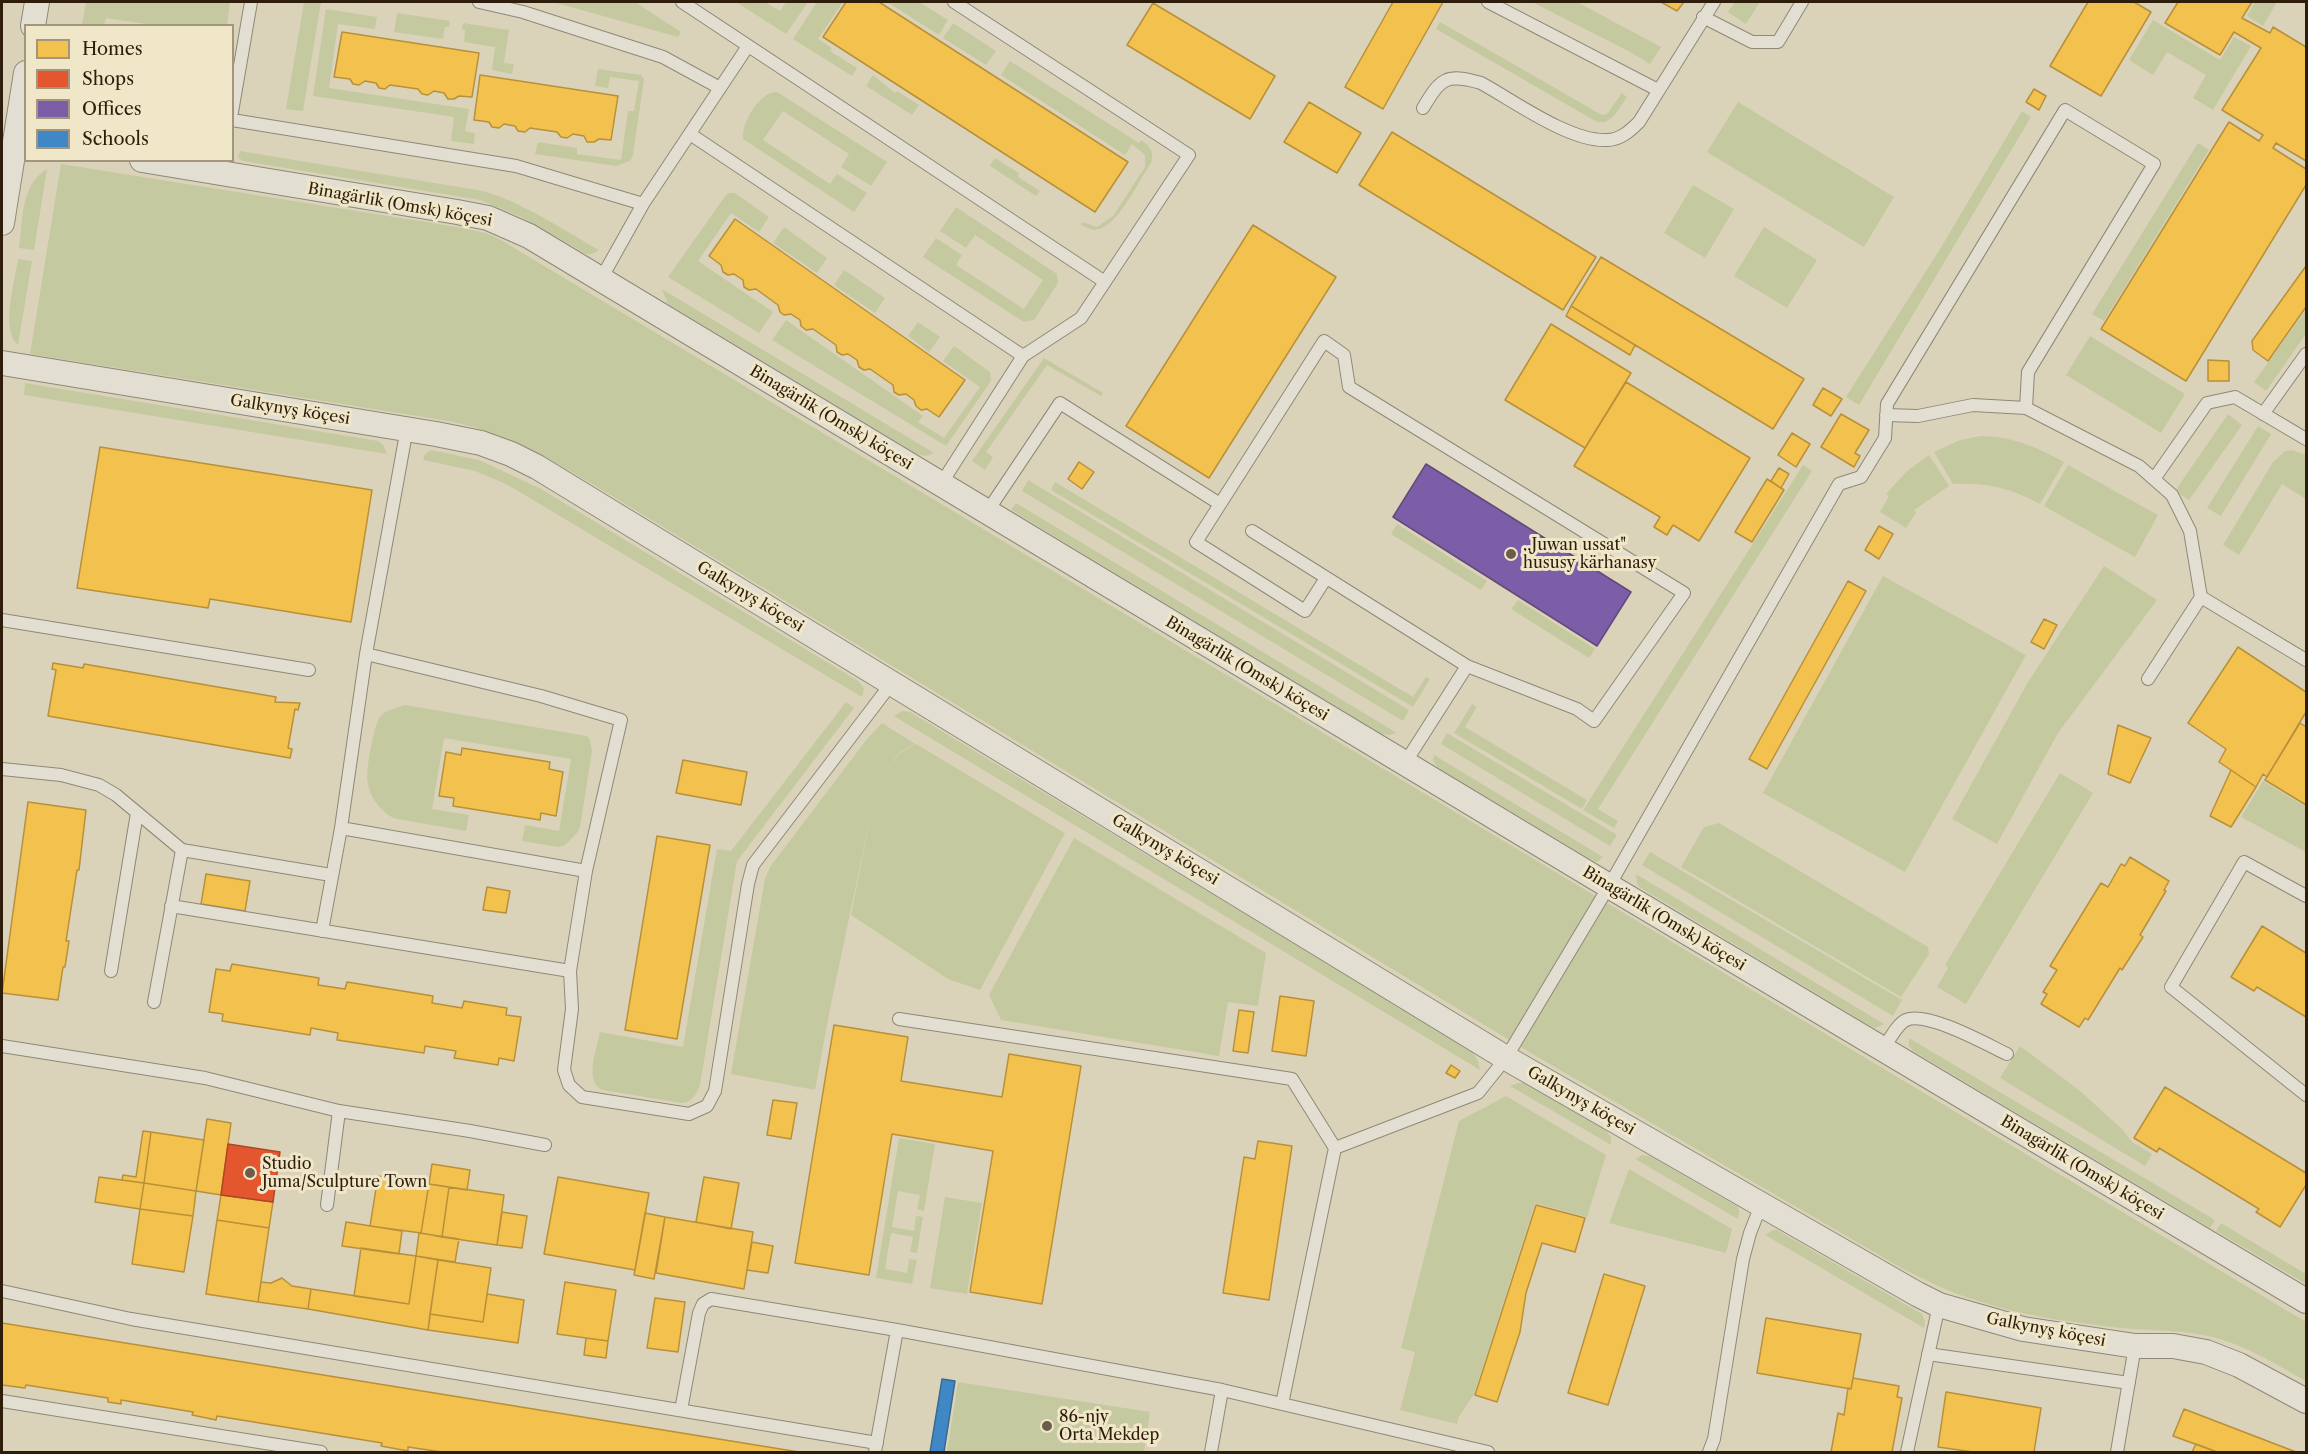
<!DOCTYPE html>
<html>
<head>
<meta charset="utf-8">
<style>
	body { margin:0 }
	#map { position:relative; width:2308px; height:1454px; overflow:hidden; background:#dad3ba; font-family:"Libre Caslon Text",serif }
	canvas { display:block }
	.frame { position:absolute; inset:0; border:3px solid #2f1d0c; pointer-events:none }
	.legend { position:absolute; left:24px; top:24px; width:210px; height:138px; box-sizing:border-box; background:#f0e7c9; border:2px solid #a3967d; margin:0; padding:8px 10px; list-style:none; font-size:18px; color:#2f1d0c }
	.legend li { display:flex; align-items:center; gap:12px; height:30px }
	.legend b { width:30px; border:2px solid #a3967d }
</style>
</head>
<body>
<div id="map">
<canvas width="2308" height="1454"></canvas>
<div class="frame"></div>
<ul class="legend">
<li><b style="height:16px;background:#f2c14e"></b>Homes</li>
<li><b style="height:16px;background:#e4572e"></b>Shops</li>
<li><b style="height:16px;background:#7b5ea7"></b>Offices</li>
<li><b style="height:16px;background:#3f88c5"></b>Schools</li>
</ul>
</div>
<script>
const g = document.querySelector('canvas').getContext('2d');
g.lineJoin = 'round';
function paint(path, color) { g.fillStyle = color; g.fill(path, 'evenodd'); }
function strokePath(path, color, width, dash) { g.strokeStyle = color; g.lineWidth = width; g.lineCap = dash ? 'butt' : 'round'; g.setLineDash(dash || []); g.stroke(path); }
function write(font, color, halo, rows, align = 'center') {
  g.font = font + ' "Libre Caslon Text",serif'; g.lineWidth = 6; g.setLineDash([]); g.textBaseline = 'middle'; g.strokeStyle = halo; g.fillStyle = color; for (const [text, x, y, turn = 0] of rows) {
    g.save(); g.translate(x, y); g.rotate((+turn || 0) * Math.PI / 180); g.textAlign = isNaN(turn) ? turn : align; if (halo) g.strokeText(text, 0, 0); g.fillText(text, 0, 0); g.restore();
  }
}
const green = new Path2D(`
	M86,2H230L227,26L153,25L106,18L104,25H82Z
	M304,2H321L303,111L286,109Z
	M553,2H635L681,32L678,37Z
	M736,2H765L780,11L786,2H808L786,34Z
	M817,2H843L818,39L832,48L830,51L857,68L852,76L793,39Z
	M887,2H919L948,20L939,35Z
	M1532,2H1577L1661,47L1650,64L1632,53Z
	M1735,2H1760L1746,24L1728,12Z
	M2255,2H2277L2263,26L2247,16Z
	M326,9L377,17L375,29L338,24L329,88L469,109L465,131L475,133L474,144L451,141L454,117L313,96Z
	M397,13L450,21L449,27H445L443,39L394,32Z
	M2153,20L2220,60L2234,37L2251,46L2213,110L2193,98L2206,75L2167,52L2153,75L2129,60Z
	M1440,22L1602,115L1607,114L1622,93L1627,97C1619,108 1612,125 1597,122L1436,29Z
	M463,23L509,30L504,63L514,64L512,74L492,70L495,47L464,42L465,30H462Z
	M953,23L996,51L986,65L943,38Z
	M1010,61L1139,143L1141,140C1150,146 1155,152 1151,163C1140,179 1118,225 1099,229C1092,231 1087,228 1081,225L1083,222L1097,227L1113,216L1145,167V155L1132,144L1125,155L1001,75Z
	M598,69L641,75L644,79L633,155L630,161L616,166L535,154L538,142L577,148V154L621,160L628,111H634L639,81L610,77L608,88L595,86Z
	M873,75L895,93L897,91L919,105L912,115L866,86Z
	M777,92L887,162L871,186L841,167L849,154L783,111L763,140L830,184L837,174L867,193L854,212L743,139C741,123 760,91 777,92Z
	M1738,102L1894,197L1864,247L1707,152Z
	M2022,111L2031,117L1859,405L1846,397L1940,249Z
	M2198,143L2209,150L2104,321L2092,314Z
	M240,151L483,191C524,203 562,229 599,250L592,254H586L521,217L480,200L243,161L238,157Z
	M995,158L1019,173L1018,177L1040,191L1036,196L990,166Z
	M61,164L457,227L486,233L501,240L2306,1322V1381C2279,1366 2250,1348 2220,1339C2185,1329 2147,1331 2111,1327C2064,1321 2017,1315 1972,1299C1949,1292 1926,1280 1905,1270L1529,1052L589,482C544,456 500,431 448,421L30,354Z
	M47,169L34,250L19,248C23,221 20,185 47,169Z
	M1693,185L1734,209L1705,258L1664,233Z
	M730,193H735L769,217L759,232L731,213L698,261L773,312L759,333L668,277L726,195Z
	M956,207L1057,274L1058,283L1034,320L1024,322L923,257L936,238L962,255L956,265L1024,309L1043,280L975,235L966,248L940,231Z
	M784,227L827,258L817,273L773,243Z
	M1764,227L1817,260L1787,308L1734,276Z
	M18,259L32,261L18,345C0,330 15,281 18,259Z
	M844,270L885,298L875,313L834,285Z
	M662,289L934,453L925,456L917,454L668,304Z
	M2306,310V334L2266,391L2254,382Z
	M786,320L923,416L918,422L944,438L980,387L943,361L954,346L990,372L991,381L946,446L772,340Z
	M918,322L940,337L929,352L908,336Z
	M2090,336L2185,394L2161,433L2066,375Z
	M1044,358L1103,393L1101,396L1047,365L986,452L993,457L985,470L972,461Z
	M25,383L378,441L383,445L387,454L24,395Z
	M2228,414L2242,425L2189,500L2175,491Z
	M2258,426L2271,434L2221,516L2207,508Z
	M1980,436C2011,436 2037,447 2064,462L2040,504C2012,488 1986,482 1953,484L1934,452L1960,440Z
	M431,450L479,460L541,489L858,681L864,688L862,697L508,485L475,471L423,460L425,454Z
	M2292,450L2306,455V499L2282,484L2239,555L2223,545L2273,462L2285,451Z
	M1929,455L1949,486L1914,510L1916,513L1906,528L1880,512L1889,496L1886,494L1906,472Z
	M1803,465L1812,471L1598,809L1618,821L1614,828L1583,810Z
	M2068,465L2158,515L2135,557L2044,506Z
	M1028,480L1409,710L1403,721L1022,491Z
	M1055,482L1413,697L1426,677L1430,679L1413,707L1051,490Z
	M1016,503L1397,733L1388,735L1380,733L1011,510Z
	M1397,524L1487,581L1481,590L1391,534Z
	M2104,566L2157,600L2058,733L1997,844L1952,819L2028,682Z
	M1883,576L2026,655L1905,872L1763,793Z
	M1518,600L1595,649L1589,658L1511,609Z
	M846,702L854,708L737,861L700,1085C697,1094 691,1103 681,1103L603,1090C583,1082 597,1049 600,1032L683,1047L717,849L731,851Z
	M1472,704L1477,707L1465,727L1587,800L1582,809L1454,733Z
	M405,705L587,736L590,740L592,751L580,827L577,833L565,845L559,847L522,841L525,825L559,831L571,759L444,738L432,809L469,815L466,831L397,819C384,816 370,798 368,784C365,770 373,732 379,718L385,712Z
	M902,711L910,712L1472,1051L1478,1061L1480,1070L894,716Z
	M882,723L915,744L900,752L884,773L900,753L916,744L1065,833L980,990L948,979L851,915L874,799L829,1014L815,1090L731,1074L765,879L770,867L867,739Z
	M1447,733L1617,835L1610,846L1441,744Z
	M1434,755L1603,857L1597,862L1594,861L1437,767L1433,760Z
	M2060,773L2093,793L1966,1004L1937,987L1948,968L1945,965Z
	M2263,781L2306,807V852L2241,817Z
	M1719,823L1928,947L1929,954L1901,997L1681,867L1704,827Z
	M1074,838L1266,953L1258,1006L1228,1002L1219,1056L1001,1020L989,995Z
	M1650,852L1902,1000L1893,1016L1642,865Z
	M1636,874L1884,1024L1875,1028L1867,1024L1639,887L1637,884Z
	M1909,1038L2215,1220L2210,1228L1913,1051L1909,1046Z
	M2020,1046L2079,1090L2123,1130L2132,1142L2152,1154L2145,1166L2000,1078Z
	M1518,1083H1526L1605,1129L1611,1137V1145L1510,1086Z
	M1506,1096L1606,1155L1587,1217L1535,1203L1474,1394L1458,1418L1457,1424L1400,1410L1415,1352L1401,1348L1459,1121Z
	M899,1138L935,1144L924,1211L917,1209L920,1195L898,1191L892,1227L914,1231L916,1216L923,1217L917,1253L910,1252L913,1237L891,1233L885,1269L907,1273L909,1259L917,1260L912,1284L876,1278Z
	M1642,1155L1650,1156L1738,1207L1739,1212L1738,1219L1635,1159Z
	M1629,1169L1732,1229L1726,1253L1609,1223Z
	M945,1197L982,1203L967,1294L930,1288Z
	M2221,1223L2306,1274V1284L2216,1231Z
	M1773,1230H1777L1922,1314L1925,1321L1924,1328L1765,1235Z
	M958,1382L1150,1412L1144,1452H947Z`);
const homes = new Path2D(`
	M846,2H879L1128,162L1095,212L823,37Z
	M1393,2H1443L1383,109L1345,87Z
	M1661,2H1684L1677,11Z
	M2088,2H2134L2151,12L2101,96L2050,66Z
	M2178,2H2252L2242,18L2270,33L2273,27L2306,47V161L2276,143L2273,148L2306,169V185L2186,381L2101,329L2229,122L2259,141L2263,135L2222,110L2261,48L2234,32L2220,55L2165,23Z
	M1153,3L1275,76L1250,119L1127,45Z
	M342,32L479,53L472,97L459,96L454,99H448L444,93L434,91L428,95L422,94L418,89L390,85L385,89L379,88L376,83L365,81L359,85L353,84L350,79L334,77Z
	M480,75L618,96L611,140L599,139L594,142H587L584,136L573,134L567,138L561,137L557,132L530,128L525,132L518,131L515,126L504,124L499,128L492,127L489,122L474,120Z
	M2034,89L2046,96L2039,110L2026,102Z
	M1309,102L1361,133L1337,173L1284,142Z
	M1392,132L1596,257L1563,310L1359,185Z
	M735,219L965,380L939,417L927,409L921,410L916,406L914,400L906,394L899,395L894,392L893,385L870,369L864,370L859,367L857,360L848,354L842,355L837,352L836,345L813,329L806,330L801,326L800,320L791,314L784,315L780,312L778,305L756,289L749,290L744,287L743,280L734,274L728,275L723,272L721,265L709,256Z
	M1253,225L1336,277L1209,478L1126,426Z
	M1601,257L1804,379L1773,429L1571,306Z
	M2306,266V307L2268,361L2253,350L2252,341Z
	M1571,306L1635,345L1630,355L1566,316Z
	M1551,324L1631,373L1585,448L1505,400Z
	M2208,360L2229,361V381H2208Z
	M1626,382L1750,458L1699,541L1673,525L1667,535L1654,527L1660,517L1574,466Z
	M1823,388L1842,399L1831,416L1813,405Z
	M1841,414L1869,430L1855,453L1860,456L1854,467L1821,447Z
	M1792,433L1810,444L1796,467L1778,455Z
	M100,447L372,490L351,622L210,599L208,608L77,588Z
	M1079,462L1094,472L1082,489L1068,479Z
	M1779,468L1789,474L1781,488L1771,481Z
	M1767,479L1784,490L1752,542L1735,532Z
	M1879,526L1893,534L1879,559L1865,550Z
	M1848,581L1866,591L1767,769L1749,759Z
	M2044,619L2057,625L2044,649L2031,642Z
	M2238,647L2306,692V712L2267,777L2263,774L2256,787L2219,762L2226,749L2188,723Z
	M53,663L83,668L84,664L276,697L275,702L300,703L298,710L295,709L288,748L292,749L290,758L48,716L56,670L52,669Z
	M2300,723L2306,727V805L2265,780Z
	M2118,725L2151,738L2130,783L2108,774Z
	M462,748L550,762L549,769L563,772L556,816L541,813L540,820L453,806L454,798L439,796L446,752L461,755Z
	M683,760L747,772L741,805L676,793Z
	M2231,770L2256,787L2231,827L2210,816Z
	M28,802L86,810L79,870H77L66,941H69L65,967H63L58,1000L2,993Z
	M657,836L710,845L677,1039L625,1030Z
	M2130,857L2169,881L2164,890L2166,891L2140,935L2143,937L2122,970L2120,968L2088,1020L2085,1018L2079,1027L2041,1004L2047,994L2043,992L2057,970L2050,966L2101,883L2108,887L2121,864L2125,866Z
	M206,874L250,881L245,911L201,904Z
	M487,887L510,891L506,913L483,910Z
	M2262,926L2306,953V1017L2257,987L2254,991L2231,977Z
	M232,964L319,978L318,985L345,989L347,982L433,996L432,1003L462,1008L464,1001L507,1008L506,1015L521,1017L514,1061L499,1058L498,1065L454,1058L456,1051L425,1046L424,1053L337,1040L338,1033L311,1028L310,1035L222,1021L223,1014L209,1012L216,969L230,971Z
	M1280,996L1314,1001L1306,1056L1272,1051Z
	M1239,1010L1254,1012L1248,1053L1233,1051Z
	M834,1025L908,1037L901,1081L1002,1097L1009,1054L1081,1066L1042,1304L970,1292L993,1151L892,1134L869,1275L795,1263Z
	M1451,1065L1460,1071L1455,1078L1446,1073Z
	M2165,1087L2306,1173V1185L2280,1227L2256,1212L2259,1209L2159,1148L2157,1152L2134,1138Z
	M773,1100L797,1103L791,1139L767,1135Z
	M207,1119L231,1123L221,1195L196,1191Z
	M143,1131L151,1132L144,1183L122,1180L123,1175L136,1177Z
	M151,1132L204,1140L196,1191L144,1183Z
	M1258,1141L1292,1146L1269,1300L1223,1293L1244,1157L1255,1159Z
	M432,1164L470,1170L467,1190L429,1184Z
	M378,1176L429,1184L421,1233L370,1226Z
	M99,1177L144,1183L140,1209L95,1202Z
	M558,1177L649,1193L635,1270L544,1254Z
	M704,1177L739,1183L731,1229L696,1222Z
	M144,1183L196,1191L193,1216L140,1209Z
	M429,1184L449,1187L442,1237L421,1233Z
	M449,1187L504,1195L497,1245L442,1237Z
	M221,1195L273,1202L269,1228L217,1220Z
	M1536,1205L1585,1218L1575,1252L1542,1243L1526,1293L1520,1332L1497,1402L1475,1395Z
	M140,1209L193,1216L184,1272L132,1264Z
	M502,1212L527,1216L522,1248L497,1245Z
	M645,1213L665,1217L654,1279L634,1275Z
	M665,1217L753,1232L744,1289L656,1273Z
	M217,1220L269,1228L258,1302L206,1294Z
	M346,1222L402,1231L399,1254L342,1246Z
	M419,1233L459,1239L455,1262L416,1256Z
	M752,1242L773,1246L768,1273L747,1270Z
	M361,1248L416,1256L409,1304L354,1296Z
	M416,1256L438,1260L428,1330L308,1309L311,1289L409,1304Z
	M438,1260L491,1268L483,1322L430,1314Z
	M1604,1274L1645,1286L1608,1405L1568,1393Z
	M282,1278L292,1286L311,1289L308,1309L258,1302L261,1282L271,1283Z
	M565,1282L616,1290L608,1341L557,1334Z
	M487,1294L524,1300L518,1343L428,1330L430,1314L483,1322Z
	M655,1298L685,1302L678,1352L647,1348Z
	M1766,1318L1861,1334L1851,1389L1757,1373Z
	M2,1323L799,1452H442L408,1447V1451L381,1446L382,1443L217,1416L216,1420L192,1415L193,1412L121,1400V1404L108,1402V1398L26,1385L25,1388L2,1385Z
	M586,1338L608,1341L606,1358L584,1355Z
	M1853,1378L1899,1386L1897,1397L1902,1398L1892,1452H1831L1838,1413L1844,1415L1848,1388L1851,1389Z
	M1946,1392L2041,1408L2034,1452H1973L1938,1447Z
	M2184,1409L2296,1452H2217L2173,1436Z
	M2196,1444L2217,1452H2192Z`);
const shops = new Path2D(`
	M228,1144L280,1152L273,1202L221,1195Z`);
const offices = new Path2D(`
	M1426,464L1631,592L1597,646L1393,517Z`);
const schools = new Path2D(`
	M942,1379L955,1381L944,1452H930Z`);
const lane = new Path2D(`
	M479,2L523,12L663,57L720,88
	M682,2L1105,282
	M1488,2L1658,90
	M1703,17L1752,42H1778L1802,2
	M1423,108C1441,78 1446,73 1481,83C1514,101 1570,142 1607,140C1620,140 1630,131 1639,122L1714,2
	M232,112L251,2
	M232,120L516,166L643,204
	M690,134L1023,356L1081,318L1189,155L954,2
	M601,279L643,204L748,46
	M2263,414L2306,354
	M1886,415L1918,416L1973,405L2026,408L2139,466L2172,495L2190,531L2201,597L2306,660
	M2154,479L2207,403L2235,397L2306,439
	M941,484L1023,356
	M987,512L1060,403L1220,504
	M1252,531L1467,666L1405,763
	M1326,578L1305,611L1196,542L1324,341L1344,355L1349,387L1684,593L1594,721L1577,709L1467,666
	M2,620L309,670
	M366,654L541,696L621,720L586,871L570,971L572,1009L564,1070L569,1085L582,1097L689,1114L707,1106L715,1091L748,884L753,865L891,684
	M2148,679L2201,597
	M2,769L61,775L99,785L116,795L182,850L331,875
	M341,828L586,871
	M2306,896L2244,862L2171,987L2306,1095
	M171,906L570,971
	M322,931L341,828L366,654L407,428
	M111,971L137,813
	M154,1002L182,850
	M899,1019L1292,1079L1335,1148
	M2,1046L205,1078L339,1111L470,1131L545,1145
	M1883,1049C1889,1041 1897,1024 1906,1020C1927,1011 1986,1044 2007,1054
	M327,1205L339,1111
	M2,1291L131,1319L877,1443
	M1928,1354L2129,1383
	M2,1401L321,1452
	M1282,1404L1335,1148L1478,1093L1506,1058L1609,886L1839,484L1861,477L1885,438L1887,404L2065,110L2154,164L2028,372L2026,408
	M681,1410L699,1313L703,1304L711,1299L897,1330
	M875,1452L897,1330L1222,1390L1488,1452
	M1211,1452L1222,1390
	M1709,1452L1714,1439L1743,1259L1750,1233L1761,1205
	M1907,1452L1939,1305
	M2117,1452L2135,1346`);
const street = new Path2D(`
	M33,26L37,2
	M142,160L457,212L488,218L529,236L1609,886L2306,1301
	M2,223L26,73
	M2,363L436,434L481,443L511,454L537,467L1506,1058L1917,1294L1939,1305L2023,1329L2135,1346H2173L2206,1352L2239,1365L2306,1401`);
const markers = [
	[1511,554,6,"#6b5d49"],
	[250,1173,6,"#6b5d49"],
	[1047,1426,6,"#6b5d49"]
];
const streetNames = [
	["Binagärlik (Omsk) köçesi",400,205,10],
	["Galkynyş köçesi",290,410,9],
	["Binagärlik (Omsk) köçesi",831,418,31],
	["Galkynyş köçesi",750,597,31],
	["Binagärlik (Omsk) köçesi",1247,669,31],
	["Galkynyş köçesi",1165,850,31],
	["Binagärlik (Omsk) köçesi",1664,919,31],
	["Galkynyş köçesi",1581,1101,30],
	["Binagärlik (Omsk) köçesi",2082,1168,31],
	["Galkynyş köçesi",2046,1330,11]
];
const poiNames = [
	[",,Juwan ussat\"",1523,545],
	["hususy kärhanasy",1523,563],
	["Studio",262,1164],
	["Juma/Sculpture Town",262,1182],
	["86-njy",1059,1417],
	["Orta Mekdep",1059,1435]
];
paint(green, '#c5c9a0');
paint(homes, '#f2c14e');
strokePath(homes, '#b8903a', 1.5);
paint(shops, '#e4572e');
strokePath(shops, '#ae4624', 1.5);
paint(offices, '#7b5ea7');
strokePath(offices, '#644a78', 1.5);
paint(schools, '#3f88c5');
strokePath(schools, '#3a688e', 1.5);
strokePath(lane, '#8e8877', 14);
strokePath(street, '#8e8877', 26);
strokePath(lane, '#e2ded2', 12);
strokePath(street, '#e2ded2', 24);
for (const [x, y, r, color] of markers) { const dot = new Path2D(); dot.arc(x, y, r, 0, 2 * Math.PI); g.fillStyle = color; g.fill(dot); strokePath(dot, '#f0e7c9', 2); }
write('16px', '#2f1d0c', '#f0e7c9', streetNames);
write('16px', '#2f1d0c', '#f0e7c9', poiNames, 'left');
</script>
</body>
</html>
